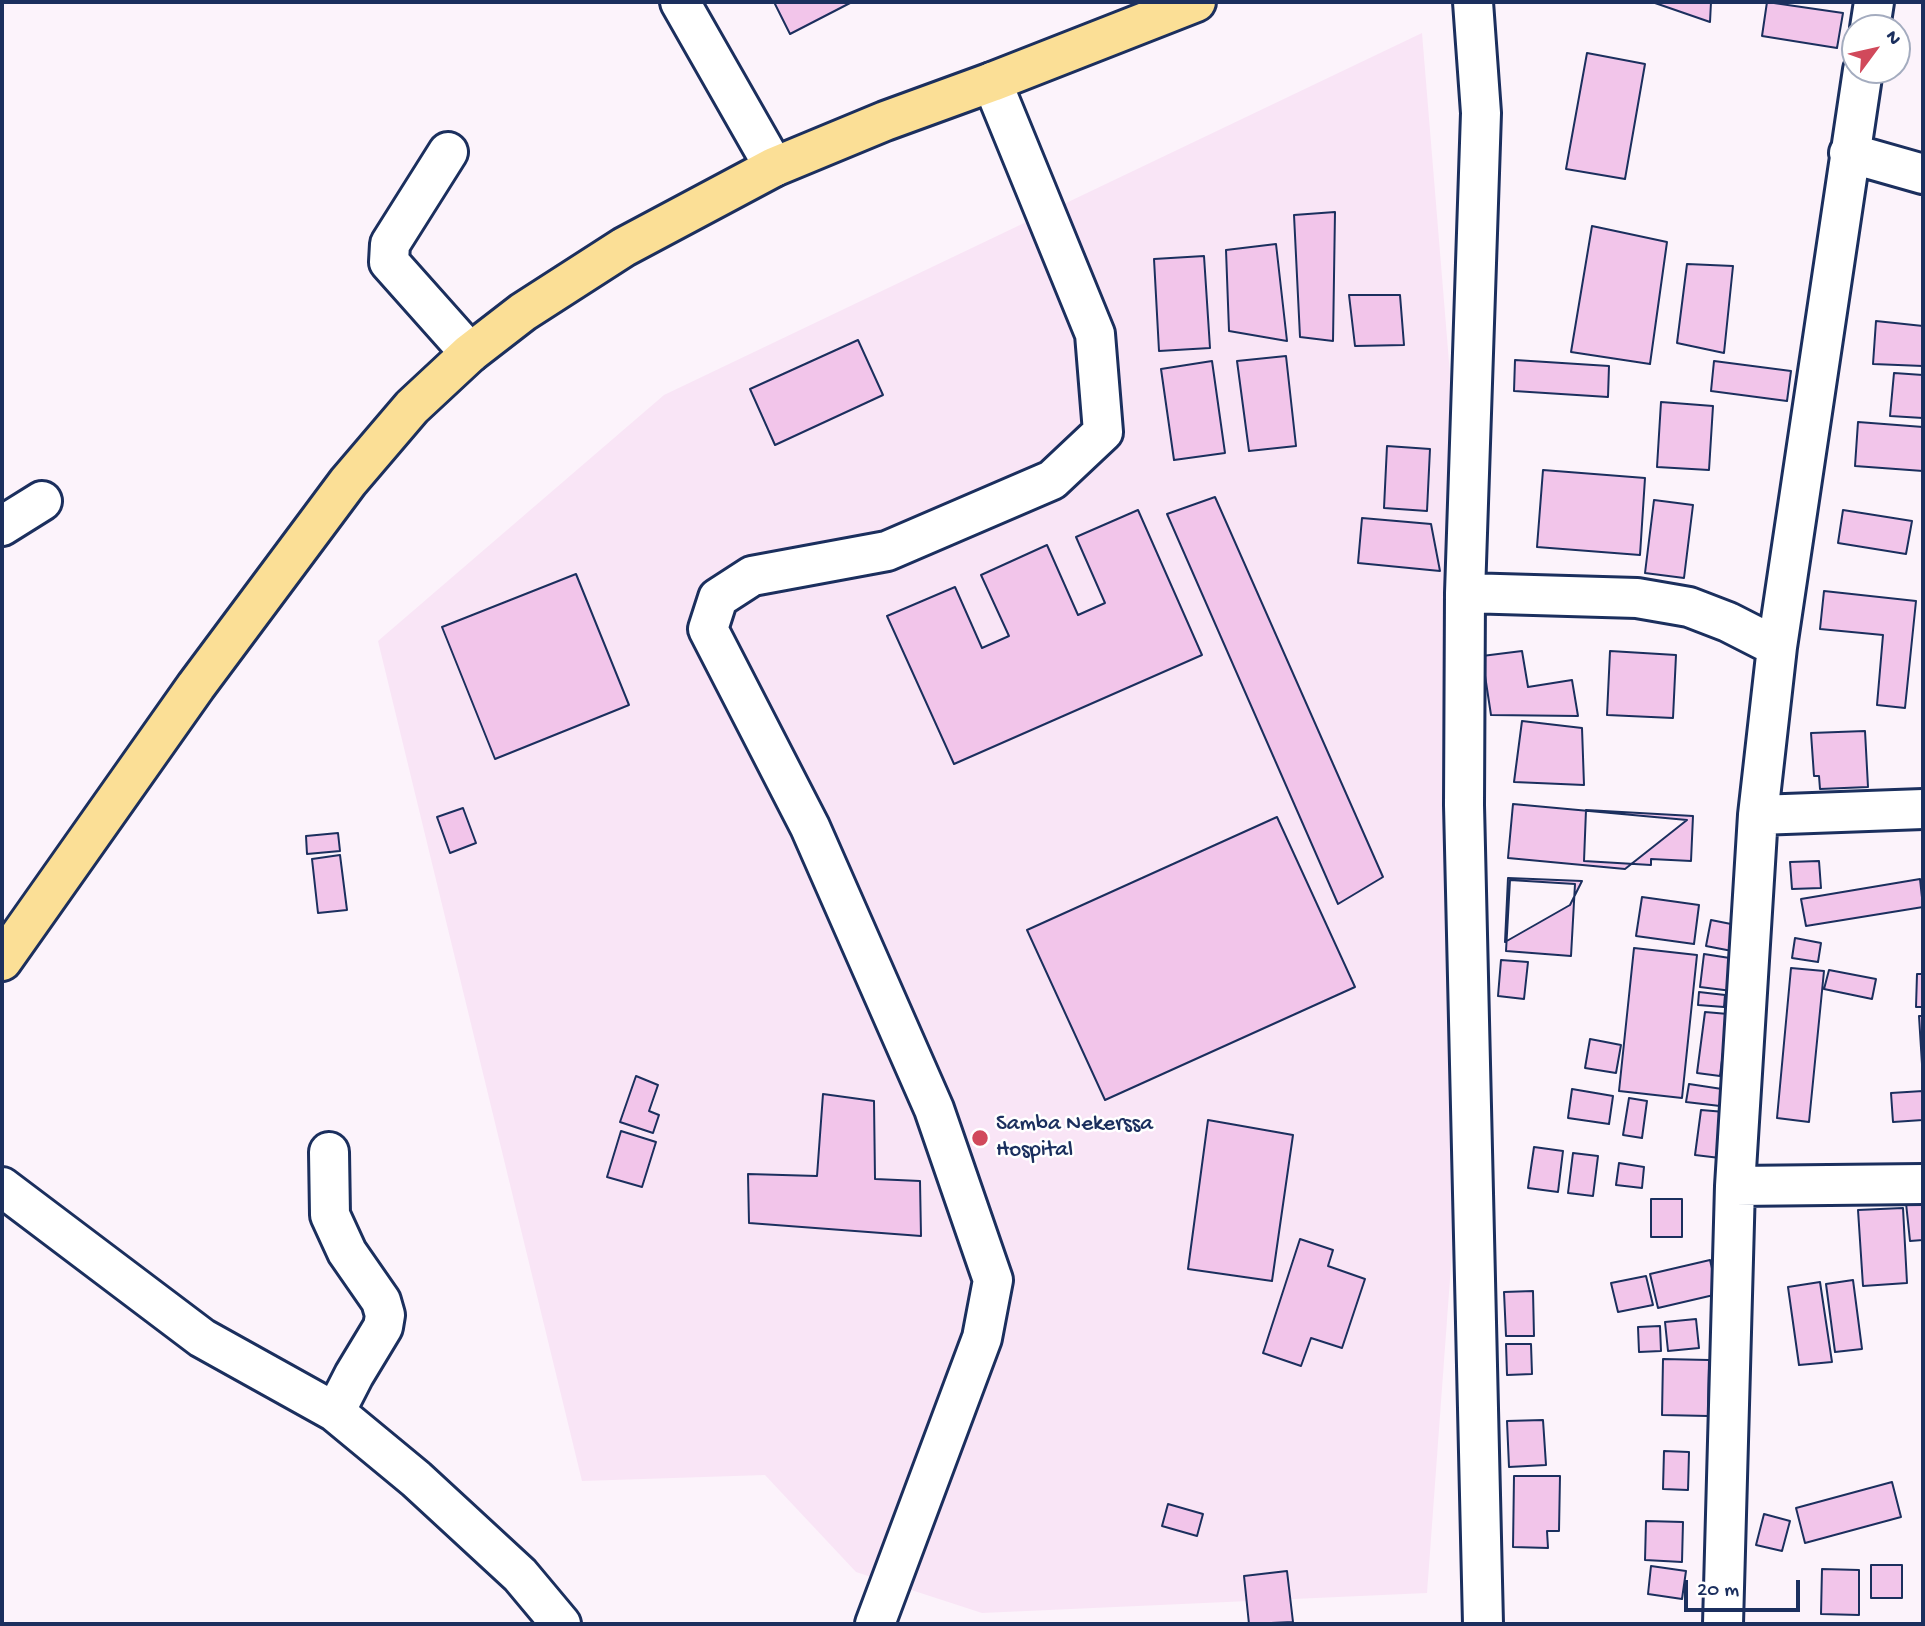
<!DOCTYPE html>
<html>
<head>
<meta charset="utf-8">
<style>
	body { margin:0 }
	#map { position:relative; width:1925px; height:1626px; overflow:hidden; background:#fcf3fb; font-family:"Gochi Hand",sans-serif }
	canvas { display:block }
	.frame { position:absolute; inset:0; border:4px solid #1b2f5e; pointer-events:none }
	.north { position:absolute; left:1841px; top:14px; width:70px; height:70px; box-sizing:border-box; background:#fff; border:2px solid #a4acbf; border-radius:50%; rotate:57deg; font-size:19px; font-weight:700; line-height:28px; text-align:center; color:#1b2f5e }
	.north::after { content:''; display:block; margin:auto; width:24px; height:32px; background:#d1495b; clip-path:polygon(50% 0,100% 100%,50% 72%,0 100%) }
	.scale { position:absolute; left:1684px; top:1580px; width:116px; height:32px; box-sizing:border-box; border:4px solid #1b2f5e; border-top:0; padding-left:9px; font-size:21px; line-height:24px; white-space:nowrap; color:#1b2f5e; -webkit-text-stroke:5px #fff; paint-order:stroke }
</style>
</head>
<body>
<div id="map">
<canvas width="1925" height="1626"></canvas>
<div class="frame"></div>
<div class="north">N</div>
<div class="scale">20 m</div>
</div>
<script>
const g = document.querySelector('canvas').getContext('2d');
g.lineJoin = 'round';
function paint(path, color) { g.fillStyle = color; g.fill(path, 'evenodd'); }
function strokePath(path, color, width, dash) { g.strokeStyle = color; g.lineWidth = width; g.lineCap = dash ? 'butt' : 'round'; g.setLineDash(dash || []); g.stroke(path); }
function write(font, color, halo, rows, align = 'center') {
  g.font = font + ' "Gochi Hand",sans-serif'; g.lineWidth = 5; g.setLineDash([]); g.textBaseline = 'middle'; g.strokeStyle = halo; g.fillStyle = color; for (const [text, x, y, turn = 0] of rows) {
    g.save(); g.translate(x, y); g.rotate((+turn || 0) * Math.PI / 180); g.textAlign = isNaN(turn) ? turn : align; if (halo) g.strokeText(text, 0, 0); g.fillText(text, 0, 0); g.restore();
  }
}
const built = new Path2D(`
	M1422,33L1485,801L1427,1593L982,1613L856,1572L765,1475L582,1481L378,641L664,395Z`);
const building = new Path2D(`
	M774,2H852L790,34Z
	M1711,2L1710,22L1655,3L1656,2Z
	M1767,2L1843,13L1837,48L1762,36Z
	M1587,53L1645,64L1625,179L1566,169Z
	M1335,212L1333,341L1300,337L1294,215Z
	M1592,226L1667,242L1650,364L1571,352Z
	M1276,244L1287,341L1229,331L1226,250Z
	M1204,256L1210,348L1159,351L1154,259Z
	M1687,264L1733,266L1724,353L1677,343Z
	M1349,295H1400L1404,345L1355,346Z
	M1876,321L1923,326V366L1873,364Z
	M858,340L883,395L775,445L750,389Z
	M1286,356L1296,446L1249,451L1237,361Z
	M1515,360L1609,366L1608,397L1514,391Z
	M1212,361L1225,453L1174,460L1161,369Z
	M1714,361L1791,371L1787,401L1711,391Z
	M1894,373L1923,375V418L1890,416Z
	M1661,402L1713,406L1709,470L1657,467Z
	M1858,422L1923,427V471L1855,466Z
	M1387,446L1430,449L1427,511L1384,508Z
	M1543,470L1645,478L1640,555L1537,547Z
	M1215,497L1383,877L1338,904L1167,514Z
	M1654,500L1693,505L1684,578L1645,573Z
	M1138,510L1202,655L954,764L887,616L955,587L982,648L1009,636L981,575L1047,545L1078,615L1105,603L1076,537Z
	M1843,510L1912,521L1906,554L1838,543Z
	M1362,518L1431,524L1440,571L1358,563Z
	M576,574L629,705L495,759L442,627Z
	M1824,591L1916,601L1905,708L1877,705L1883,635L1820,629Z
	M1522,651L1528,687L1572,680L1578,716L1491,715L1482,656Z
	M1610,651L1676,655L1673,718L1607,715Z
	M1522,721L1582,728L1584,785L1514,782Z
	M1865,731L1868,787L1820,789L1819,776H1814L1811,733Z
	M1513,804L1687,820L1625,869L1508,858Z
	M463,808L476,843L450,853L437,817Z
	M1586,810L1693,816L1691,861L1651,859V865L1584,861Z
	M1277,817L1355,987L1105,1100L1027,930Z
	M338,833L340,851L307,854L306,836Z
	M340,855L347,910L318,913L312,859Z
	M1819,861L1821,888L1792,889L1790,862Z
	M1508,878L1582,881L1570,905L1505,942Z
	M1920,879L1923,907L1806,926L1801,899Z
	M1510,880L1575,884L1571,956L1506,951Z
	M1642,897L1699,905L1694,944L1636,936Z
	M1711,920L1736,925L1732,951L1706,946Z
	M1795,938L1821,943L1818,962L1792,958Z
	M1634,948L1697,955L1682,1098L1619,1091Z
	M1704,954L1736,959L1732,991L1700,987Z
	M1501,960L1528,962L1524,999L1498,996Z
	M1791,968L1824,971L1809,1122L1777,1118Z
	M1829,970L1876,979L1872,999L1824,989Z
	M1917,974H1923V1007H1916Z
	M1699,992L1725,995L1724,1007L1698,1005Z
	M1705,1012L1728,1014L1720,1076L1697,1073Z
	M1919,1016H1923V1080Z
	M1590,1039L1621,1045L1616,1073L1585,1068Z
	M636,1076L658,1085L649,1111L659,1115L653,1133L620,1122Z
	M1689,1084L1722,1089L1720,1106L1686,1102Z
	M1572,1089L1613,1096L1609,1124L1568,1118Z
	M1923,1091V1120L1893,1122L1891,1093Z
	M823,1094L874,1101L875,1179L920,1181L921,1236L749,1223L748,1174L817,1176Z
	M1629,1098L1647,1101L1642,1138L1623,1135Z
	M1701,1110L1725,1112L1720,1158L1695,1155Z
	M1208,1120L1293,1135L1272,1281L1188,1269Z
	M621,1131L656,1142L642,1187L607,1177Z
	M1534,1147L1563,1151L1558,1192L1528,1188Z
	M1573,1153L1598,1156L1593,1196L1568,1193Z
	M1619,1163L1644,1167L1642,1188L1616,1185Z
	M1651,1199H1682V1237H1651Z
	M1923,1201V1240L1910,1241L1906,1203Z
	M1903,1208L1907,1283L1863,1286L1858,1210Z
	M1300,1239L1333,1250L1328,1266L1365,1279L1342,1348L1311,1338L1301,1366L1263,1353Z
	M1710,1260L1718,1294L1658,1308L1650,1274Z
	M1646,1276L1653,1305L1618,1312L1611,1283Z
	M1853,1280L1862,1349L1835,1352L1826,1284Z
	M1820,1282L1832,1362L1799,1365L1788,1287Z
	M1533,1291L1534,1336H1506L1504,1292Z
	M1696,1319L1699,1348L1668,1351L1665,1322Z
	M1660,1326L1661,1351L1639,1352L1638,1327Z
	M1506,1344H1531L1532,1374L1507,1375Z
	M1663,1359L1709,1360L1708,1416L1662,1415Z
	M1543,1420L1546,1465L1509,1467L1507,1421Z
	M1664,1451L1689,1452L1688,1490L1663,1489Z
	M1514,1476H1560L1559,1531H1547L1548,1548L1513,1547Z
	M1892,1482L1901,1517L1805,1543L1796,1508Z
	M1168,1504L1203,1514L1197,1536L1162,1526Z
	M1764,1514L1790,1521L1782,1551L1756,1545Z
	M1646,1521L1683,1522L1682,1562L1645,1560Z
	M1871,1565H1902V1598H1871Z
	M1651,1566L1686,1571L1682,1599L1648,1594Z
	M1822,1569L1859,1570V1615L1821,1614Z
	M1287,1571L1293,1622L1249,1624L1244,1576Z`);
const minor = new Path2D(`
	M680,2L774,167
	M1473,2L1481,113L1465,593L1464,805L1483,1624
	M1870,28L1874,2
	M448,152L390,244L389,262L470,353
	M1849,153L1923,174
	M2,526L42,501
	M1465,593L1637,598L1689,607L1728,622L1777,647
	M1758,815L1923,809
	M329,1152L330,1215L347,1252L381,1301L385,1315L383,1327L354,1375L335,1412
	M1735,1186L1923,1184
	M2,1187L202,1338L335,1412L416,1479L520,1575L561,1624
	M875,1624L982,1338L993,1280L934,1109L810,827L708,629L718,598L752,576L887,551L1052,480L1103,432L1095,334L992,82
	M1723,1624L1735,1186L1758,815L1777,647L1863,70`);
const major = new Path2D(`
	M2,961L196,686L348,482L412,407L470,353L523,312L624,247L774,167L885,121L992,82L1196,2`);
const markers = [
	[980,1138,9,"#d1495b"]
];
const poiNames = [
	["Samba Nekerssa",996,1125],
	["Hospital",996,1151]
];
paint(built, '#f9e5f6');
paint(building, '#f2c5ea');
strokePath(building, '#1b2f5e', 2);
strokePath(minor, '#1b2f5e', 44);
strokePath(major, '#1b2f5e', 44);
strokePath(minor, '#fff', 38);
strokePath(major, '#fbdf96', 38);
for (const [x, y, r, color] of markers) { const dot = new Path2D(); dot.arc(x, y, r, 0, 2 * Math.PI); g.fillStyle = color; g.fill(dot); strokePath(dot, '#fff', 2.5); }
write('23px', '#1b2f5e', '#fff', poiNames, 'left');
</script>
</body>
</html>
